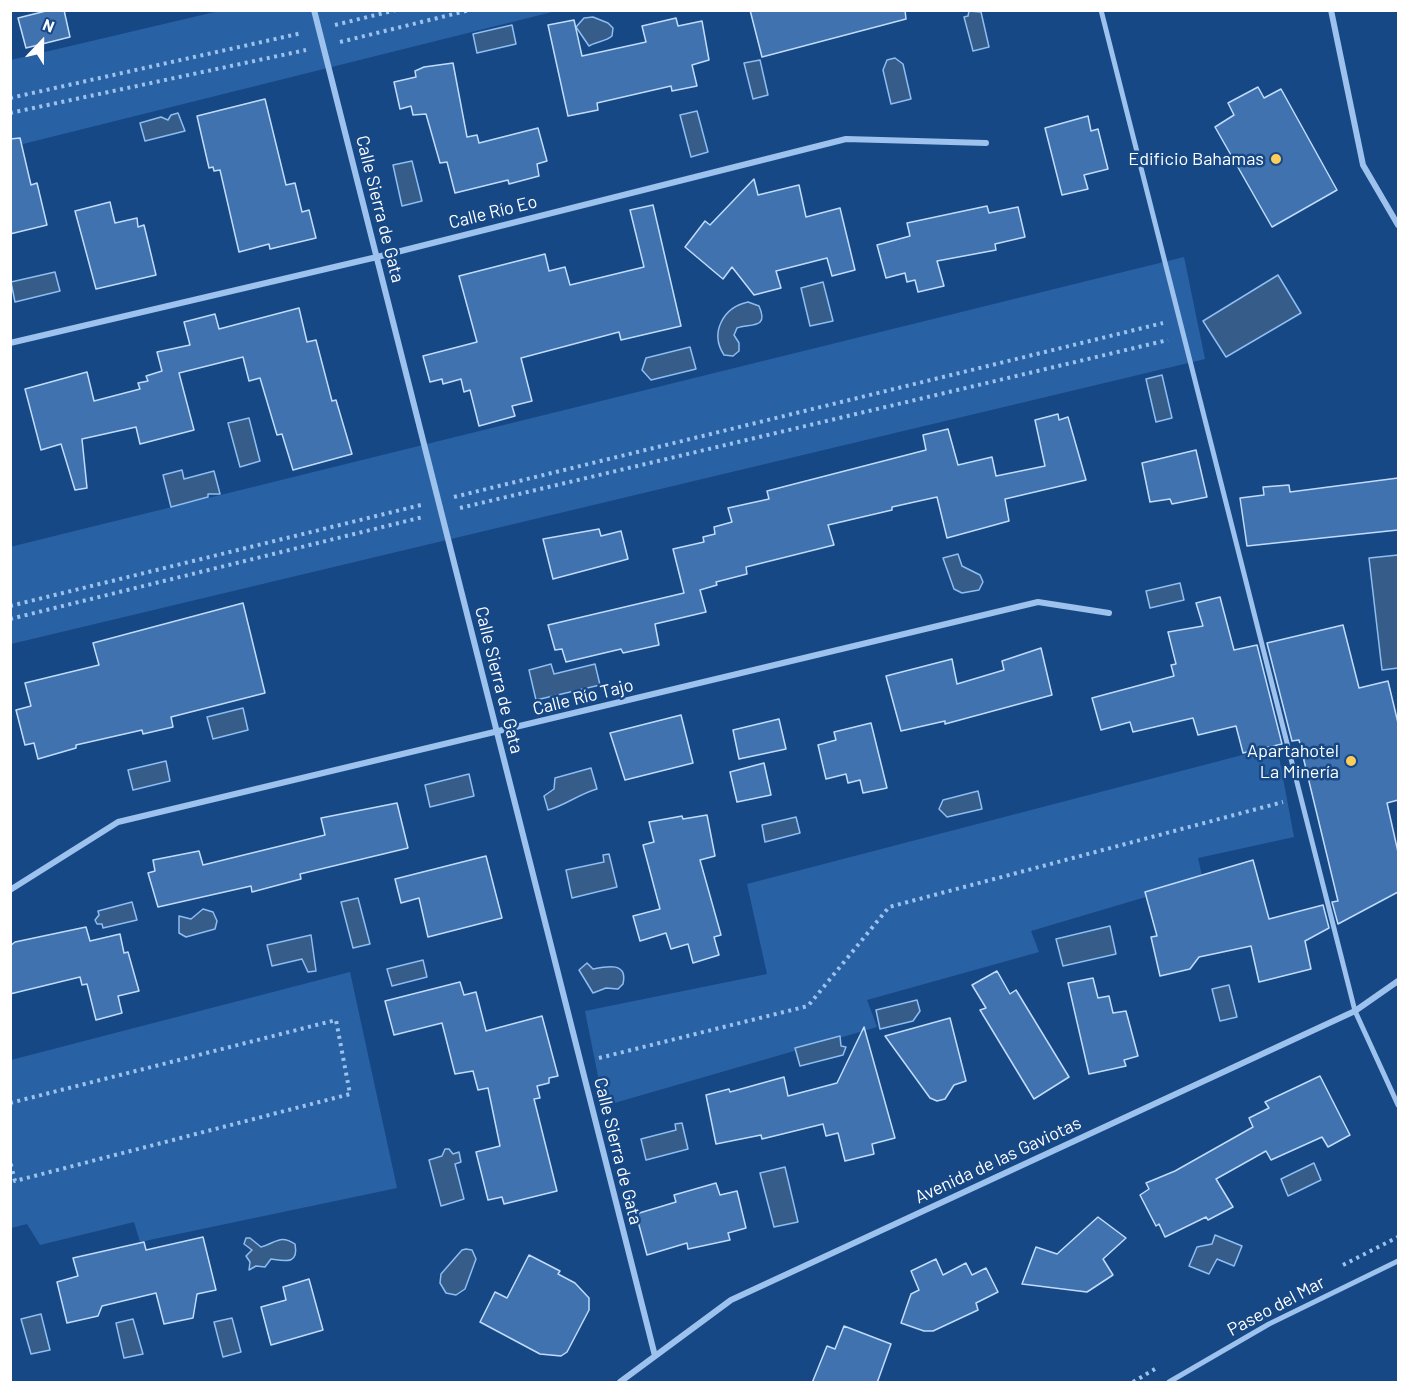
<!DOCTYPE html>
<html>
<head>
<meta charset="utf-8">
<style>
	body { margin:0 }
	#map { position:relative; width:1409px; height:1393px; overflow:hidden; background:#174886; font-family:Barlow,sans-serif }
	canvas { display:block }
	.frame { position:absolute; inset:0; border:12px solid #fff; pointer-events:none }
	.north { position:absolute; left:12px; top:12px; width:60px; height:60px; -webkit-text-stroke:4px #174886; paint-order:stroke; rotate:22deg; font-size:16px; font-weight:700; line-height:24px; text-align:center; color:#fff }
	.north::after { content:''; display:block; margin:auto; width:21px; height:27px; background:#fff; clip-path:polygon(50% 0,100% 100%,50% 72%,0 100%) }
</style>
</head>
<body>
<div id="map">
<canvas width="1409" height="1393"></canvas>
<div class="frame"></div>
<div class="north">N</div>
</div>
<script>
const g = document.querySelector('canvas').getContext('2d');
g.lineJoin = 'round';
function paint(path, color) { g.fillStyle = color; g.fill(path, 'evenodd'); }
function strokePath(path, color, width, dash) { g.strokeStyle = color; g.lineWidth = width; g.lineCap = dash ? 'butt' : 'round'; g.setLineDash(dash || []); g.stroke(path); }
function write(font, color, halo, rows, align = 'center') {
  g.font = font + ' Barlow,sans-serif'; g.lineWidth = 5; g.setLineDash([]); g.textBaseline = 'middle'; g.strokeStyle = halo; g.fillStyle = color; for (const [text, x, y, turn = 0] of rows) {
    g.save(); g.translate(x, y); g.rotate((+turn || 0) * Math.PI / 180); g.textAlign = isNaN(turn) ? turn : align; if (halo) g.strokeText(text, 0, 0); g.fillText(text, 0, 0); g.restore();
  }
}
const green = new Path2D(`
	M219,11H556L11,147V60Z
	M1184,257L1205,359L11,644L10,547Z
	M1277,746L1294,837L1198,858L1203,880L1031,931L1039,952L867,1000L877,1027L604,1106L585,1011L767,974L747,884Z
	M350,972L397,1188L140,1242L134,1222L40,1245L27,1224L11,1228V1060Z`);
const water = new Path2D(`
	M969,11L981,12L989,47L973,51L964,17L968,16Z
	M593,17L608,23L613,28L612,36C605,42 597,41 589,46L576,27L584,18Z
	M512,25L516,44L477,53L473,34Z
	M895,58L903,64L911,99L891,104L883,70L887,60Z
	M760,60L768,95L753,99L744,63Z
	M697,111L708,152L691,157L680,115Z
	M178,113L185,131L145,141L140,123L161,117L168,120L171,115Z
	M412,161L422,201L402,206L393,165Z
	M55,272L60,291L15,302L11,282Z
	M1278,275L1301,313L1226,357L1203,321Z
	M823,282L833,321L810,326L801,288Z
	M748,302L759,306C770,330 748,323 737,328L734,335L739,343V351L733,356L724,355C709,332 724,307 748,302Z
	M690,347L696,369L651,380L642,370L646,358Z
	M1162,375L1172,418L1156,422L1146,379Z
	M249,418L260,461L240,467L228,423Z
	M182,470L184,479L214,471L220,494H208V497L171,507L163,475Z
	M958,554L962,566L980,575L983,582L979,590L962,593L954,589L943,558Z
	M1398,555V668L1382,670L1369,558Z
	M1180,583L1184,600L1150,608L1146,591Z
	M551,664L554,674L595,664L600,685L536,700L529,670Z
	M243,708L248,730L213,739L207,717Z
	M166,761L170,781L133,790L128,770Z
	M591,768L597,789C579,794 566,805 548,810L544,796L554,789L555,778Z
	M469,774L474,796L430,807L425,785Z
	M978,791L982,809L947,817L939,809L943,800Z
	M796,817L800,833L765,842L762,825Z
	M609,854L617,887L572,898L566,870L604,862L603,855Z
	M358,898L370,944L353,948L341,902Z
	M132,902L137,920L103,928L102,924H97L95,920L99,915L98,911Z
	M203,909L213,912L217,921L215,929L186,937L179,933V916L191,919Z
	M1110,926L1116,954L1063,966L1056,939Z
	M311,935L316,971L308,972L302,959L272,966L267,945Z
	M423,960L427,977L392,986L387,969Z
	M587,963L593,969C608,966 628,962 623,984L618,989L606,988L593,993L579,970Z
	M1229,985L1237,1017L1220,1021L1212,989Z
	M917,1000L920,1011L913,1021L880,1029L876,1010Z
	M840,1036L841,1046L846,1047L843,1055L800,1066L795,1048Z
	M682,1123L688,1149L646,1160L641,1139L676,1130L675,1124Z
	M445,1149H449L453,1154L459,1152L461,1162L455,1164L464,1199L441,1206L429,1160L442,1156Z
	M1314,1163L1321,1180L1288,1196L1281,1179Z
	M785,1167L798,1222L774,1227L760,1173Z
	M1215,1235L1242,1246L1234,1266L1217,1259L1209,1274L1189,1266L1197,1247L1212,1244Z
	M246,1238H250L261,1247C276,1243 280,1234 295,1244C299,1265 285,1261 271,1259L265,1267L256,1266L249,1270L250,1262L246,1256L252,1250L244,1244Z
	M466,1249L472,1250L476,1259L465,1289L456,1295L446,1293L440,1283L441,1274L462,1250Z
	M41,1314L50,1350L31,1354L21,1319Z
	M232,1318L241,1352L223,1357L214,1322Z
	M133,1319L143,1354L124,1358L116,1323Z`);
const building = new Path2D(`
	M50,10H64L70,37L26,48L18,18Z
	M750,10H905L906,19L762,57Z
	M676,18L678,26L702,21L709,60L692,65L697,86L672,91L671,86L597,103L598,110L568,116L548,25L574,20L582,56L646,42L642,26Z
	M453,63L467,137L477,135L479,143L538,128L547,161L537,164L539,176L509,184L508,180L455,193L447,162L440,163L426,114L413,115L411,106L400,109L394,82L416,77L415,71L424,67Z
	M1258,87L1264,98L1281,89L1337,190L1272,227L1215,127L1234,115L1228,103Z
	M265,99L286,185L295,183L302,212L309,210L316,238L270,249L269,244L239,252L220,170L214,171L213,167L209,168L197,116Z
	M1088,116L1091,131L1098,129L1108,169L1084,175L1088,189L1062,195L1045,128Z
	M20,138L31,185L37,183L47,225L10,234V139Z
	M754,179L758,195L799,185L806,217L840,208L855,270L832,276L827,258L776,271L781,288L754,295L732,267L723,279L685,247L705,221L710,225Z
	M110,202L115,223L137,218L138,227L144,225L156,275L96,289L75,211Z
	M653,205L681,326L621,340L619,332L521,358L532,401L512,406L515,416L479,426L470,390L464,392L461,379L443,384L442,379L430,382L423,356L477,342L459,276L545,254L549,271L565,267L570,285L644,267L630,210Z
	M987,206L989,213L1018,207L1025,237L995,244L996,250L937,261L944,286L918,292L915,280L907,282L905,273L886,278L877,245L910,236L907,223Z
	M299,308L307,342L316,340L332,401L336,400L352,454L293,470L282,434L277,435L260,378L249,381L243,357L179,373L194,430L140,444L136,427L82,439L87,488L75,490L61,444L41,450L25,389L87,372L94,401L140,389L138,383L148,381L146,376L162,371L157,352L190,345L184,322L215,314L219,329Z
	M1058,414L1059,420L1068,417L1086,480L1005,499L1009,521L947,538L937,497L892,507V510L828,525L834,545L746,567L747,574L716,582L717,585L700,590L706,612L655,624L659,645L623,653L621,649L566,662L562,649L555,650L548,625L684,593L673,549L704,542L703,537L715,534L714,527L732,522L728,508L769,499L767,491L926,450L923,435L948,429L958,465L992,457L996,476L1045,466L1035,420Z
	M1196,450L1207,497L1172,504L1170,499L1150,502L1142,463Z
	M1398,478V530L1247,546L1240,498L1264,495L1263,487L1289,485L1290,492Z
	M599,529L601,536L621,531L628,559L553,579L543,539Z
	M1220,597L1234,650L1257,645L1282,744L1243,753L1236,726L1198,735L1193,718L1133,732L1130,722L1101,730L1092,698L1174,676L1171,665L1176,664L1168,632L1203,626L1196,603Z
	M243,603L265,693L171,717L173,727L143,734L142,730L76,745V748L38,759L34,743L25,745L16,710L31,706L25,683L99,665L93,643Z
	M1343,625L1359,688L1388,681L1398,723V800L1387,803L1398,852V892L1338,924L1332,902L1338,901L1299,740L1292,741L1267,643Z
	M1041,648L1052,695L945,724V721L901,731L886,676L952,659L957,684L1004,670L1002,661Z
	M681,715L693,763L625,780L610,733Z
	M779,719L786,749L739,759L733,730Z
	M871,723L887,788L863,793L860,780L848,783L846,774L826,779L818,745L836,740L834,732Z
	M764,763L771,795L737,802L730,772Z
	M397,803L408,848L300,874L301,879L252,892L251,886L158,907L148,873L155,871L153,860L199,851L203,865L325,835L321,818Z
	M707,815L715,856L700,860L721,935L714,937L719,955L693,963L688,944L671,949L666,933L640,941L633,916L660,909L643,845L654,842L649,822L682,816L683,819Z
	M486,856L502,918L428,937L419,898L401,903L395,879Z
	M1253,860L1269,919L1323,905L1329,928L1305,941L1311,969L1259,982L1251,946L1199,957L1190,969L1160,976L1151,937L1157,936L1145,892Z
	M86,927L90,941L120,934L124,953L128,952L139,991L118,996L122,1013L96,1020L87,984L82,985L80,977L10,994V946L15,942Z
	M997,971L1010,994L1016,990L1069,1077L1034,1099L980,1010L986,1008L972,985Z
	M1093,978L1098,998L1109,996L1113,1013L1126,1011L1138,1056L1124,1060L1126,1066L1089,1074L1068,983Z
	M460,982L464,995L476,992L486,1031L542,1016L558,1076L549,1078V1083L537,1086L540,1098L534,1099L557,1191L504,1204L502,1197L488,1200L476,1152L500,1146L488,1088L478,1090L473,1071L455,1074L442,1023L394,1035L385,1001Z
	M950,1018L966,1081L954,1085L945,1099L937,1101L930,1098L885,1036Z
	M864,1027L895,1138L872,1144L874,1154L845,1161L838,1133L826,1136L823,1124L762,1139L761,1135L716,1144L706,1095L729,1089L730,1092L784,1077L788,1096L837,1083Z
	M1320,1076L1350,1135L1328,1147L1322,1137L1271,1160L1266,1151L1216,1179L1233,1207L1208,1220L1206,1217L1165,1237L1159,1224L1156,1226L1140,1195L1149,1189L1146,1183L1175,1171L1253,1127L1249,1118L1269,1108L1265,1102Z
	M716,1183L720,1195L737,1191L746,1228L728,1233L730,1240L688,1249L687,1243L647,1255L636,1214L676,1202L674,1195Z
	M1098,1217L1126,1238L1103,1259L1113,1275L1087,1292L1022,1284L1036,1247L1057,1254Z
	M203,1237L216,1290L197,1294L193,1318L164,1324L156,1293L102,1306L98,1316L67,1323L57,1282L78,1276L73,1258L144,1242L146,1250Z
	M529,1255L560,1271L558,1274L575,1283L589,1298V1310L567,1352L561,1356L540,1354L480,1322L495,1292L507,1298Z
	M936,1259L943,1275L966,1263L972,1275L986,1268L998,1292L976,1303L978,1310L933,1331H924L901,1323L911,1294L919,1290L911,1271Z
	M309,1279L323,1330L271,1345L261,1307L286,1300L283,1287Z
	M844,1326L891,1344L877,1383H812L827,1346L835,1349Z`);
const path = new Path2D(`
	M335,25L396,10
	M340,42L470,10
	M10,98L302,33
	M10,113L306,50
	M454,497L1163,323
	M460,508L1168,340
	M10,606L421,505
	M10,619L423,517
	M599,1058L808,1006L889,907L1283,802
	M10,1103L336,1020L350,1094L15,1181L10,1161
	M1343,1265L1398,1237
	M1133,1382L1155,1369`);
const pedestrian = new Path2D(`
	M1101,10L1355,1011L1398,1105
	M1169,1382L1269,1324L1398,1261`);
const minor = new Path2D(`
	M314,10L655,1356
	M1331,10L1363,165L1398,225
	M10,343L377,257L846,139L986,143
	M10,890L118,822L1038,602L1109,613
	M620,1382L731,1300L1355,1011L1398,981`);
const markers = [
	[1276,159,6,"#ffcd58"],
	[1351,761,6,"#ffcd58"]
];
const poiNames = [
	["Edificio Bahamas",1264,159],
	["Apartahotel",1339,751],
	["La Minería",1339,772]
];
const streetNames = [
	["Calle Sierra de Gata",380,209,76],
	["Calle Río Eo",493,212,-14],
	["Calle Sierra de Gata",499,680,76],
	["Calle Río Tajo",583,697,-14],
	["Calle Sierra de Gata",618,1151,76],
	["Avenida de las Gaviotas",998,1160,-25],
	["Paseo del Mar",1276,1306,-28]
];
paint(green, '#2962a4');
paint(water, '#365c89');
strokePath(water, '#8ebdf0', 1.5);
paint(building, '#3f72af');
strokePath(building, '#c1dcfa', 1.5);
strokePath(path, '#9cc2ed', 4, [3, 4.5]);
strokePath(pedestrian, '#9cc2ed', 5);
strokePath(minor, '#9cc2ed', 6);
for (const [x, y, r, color] of markers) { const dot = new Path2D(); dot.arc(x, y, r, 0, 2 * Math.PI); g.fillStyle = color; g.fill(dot); strokePath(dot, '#174886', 2); }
write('18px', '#fff', '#174886', poiNames, 'right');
write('18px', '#fff', '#174886', streetNames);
</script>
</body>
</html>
